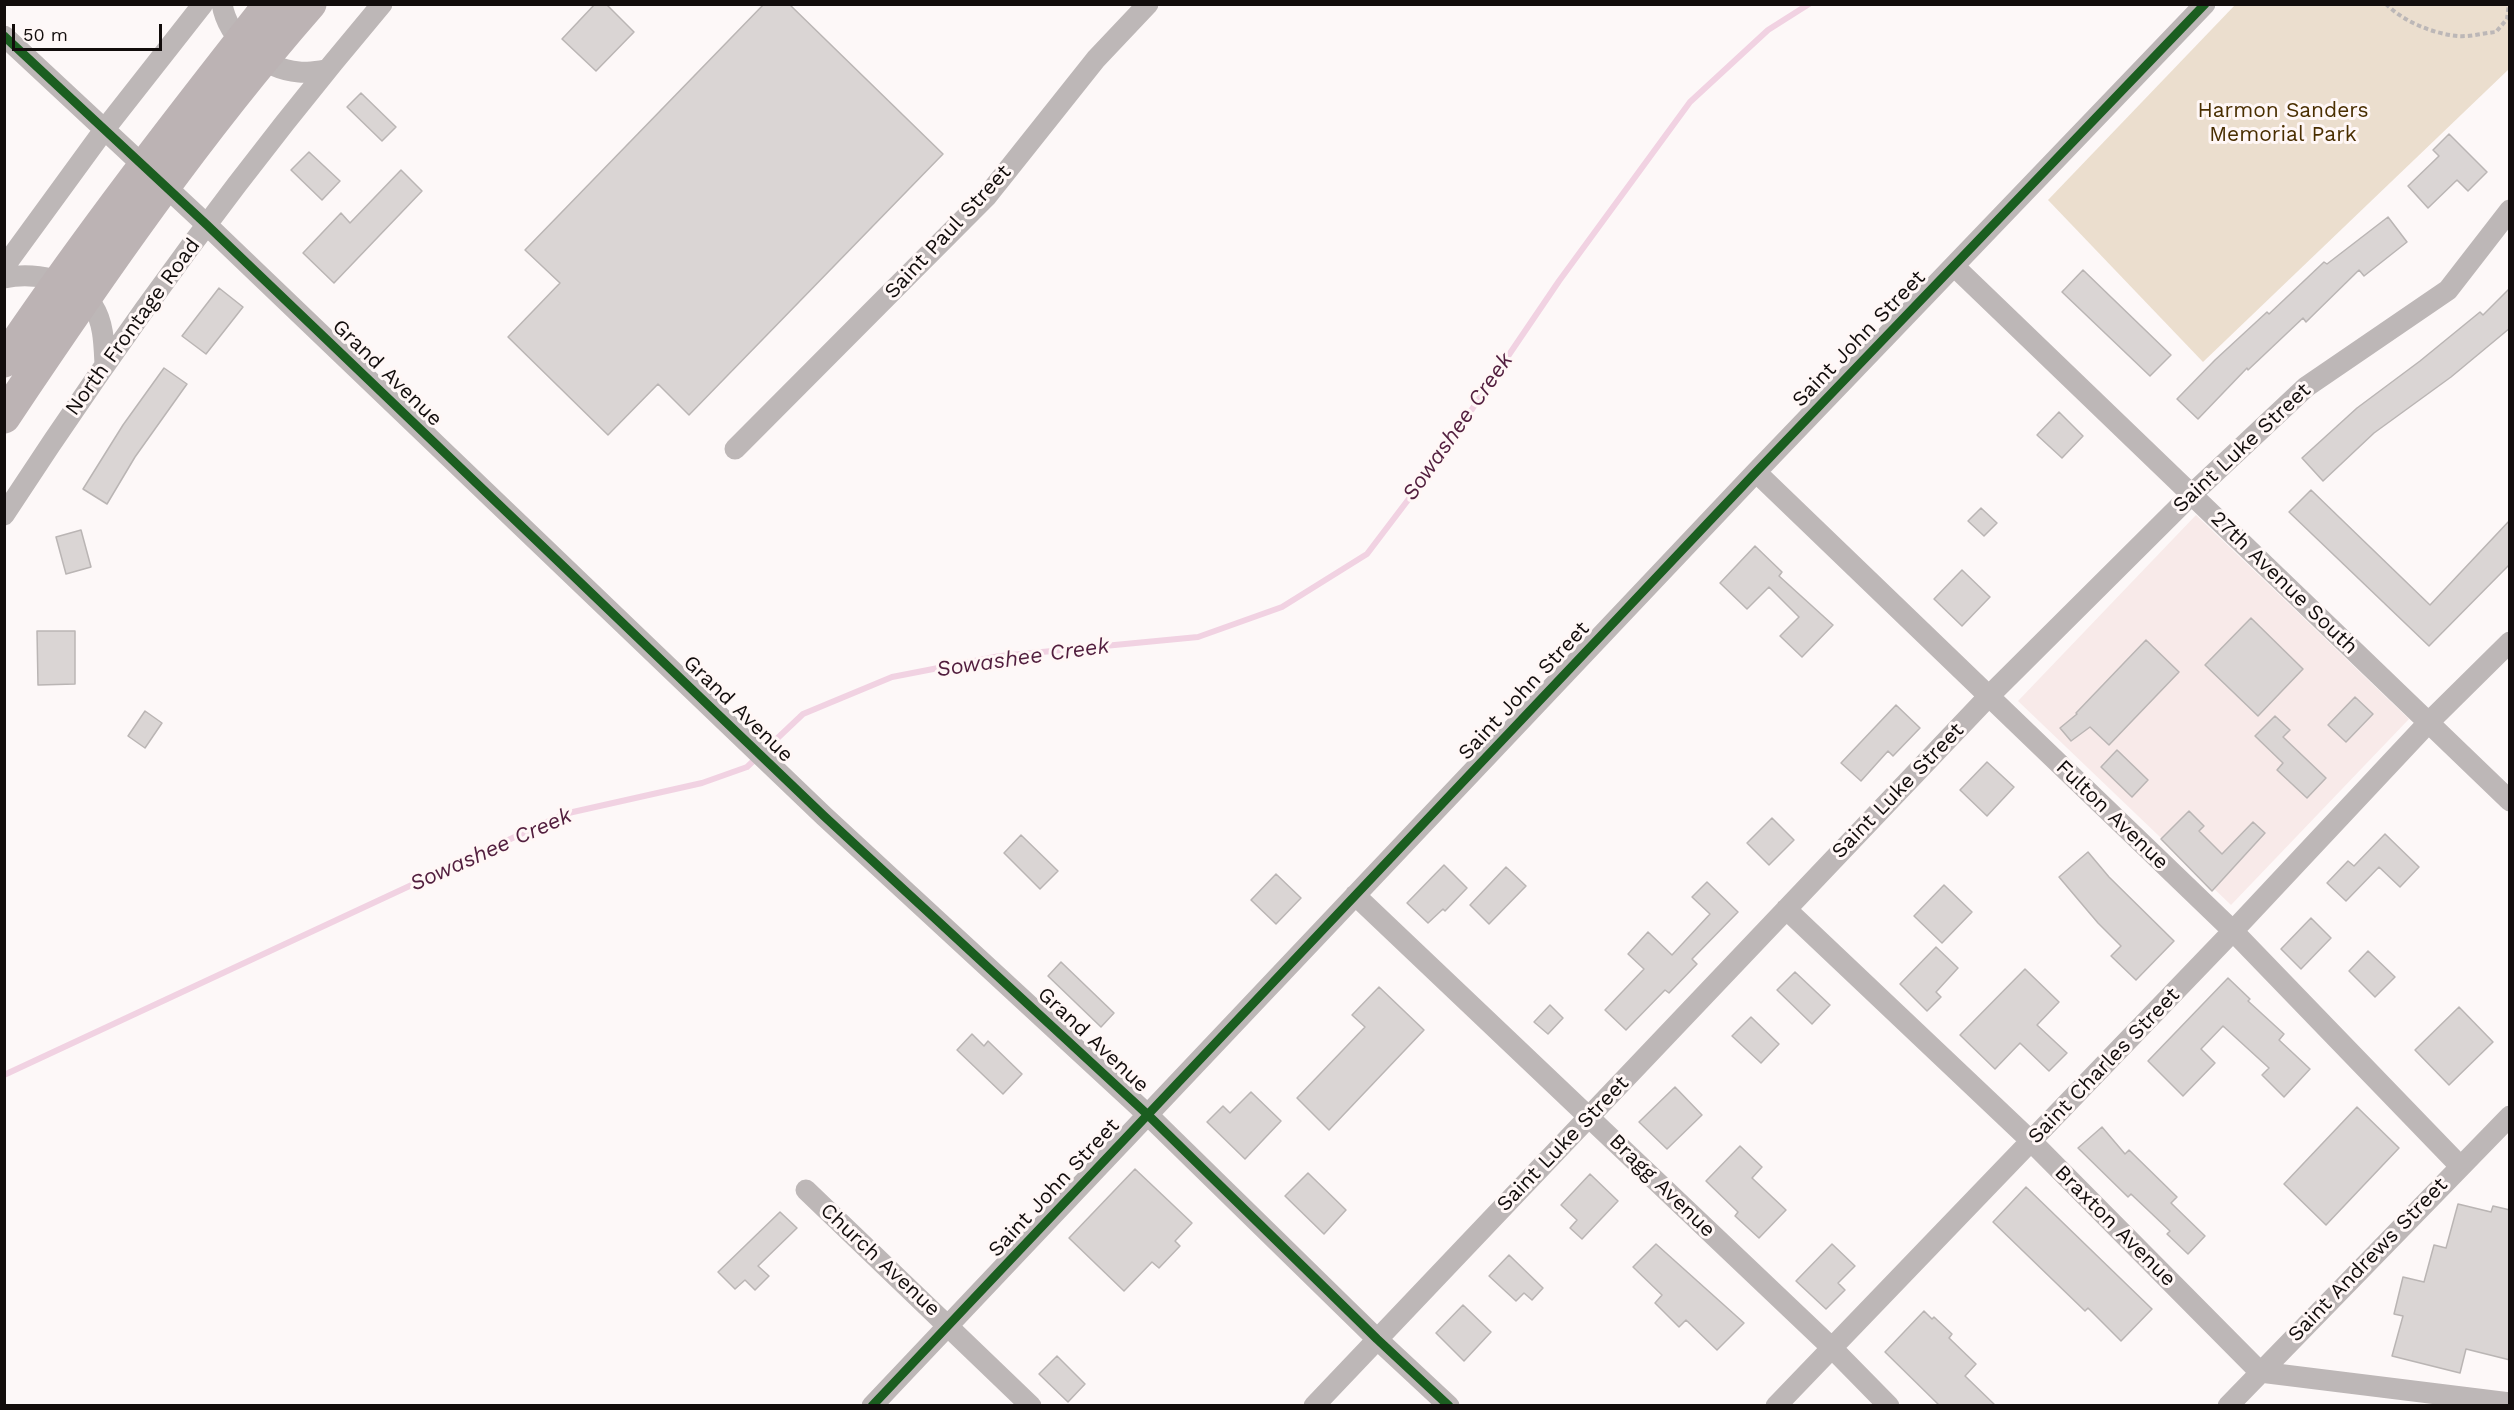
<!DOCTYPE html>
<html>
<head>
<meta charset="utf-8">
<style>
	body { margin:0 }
	#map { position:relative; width:2514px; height:1410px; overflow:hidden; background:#fdf8f8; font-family:"Work Sans",sans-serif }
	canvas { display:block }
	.frame { position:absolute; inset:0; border:6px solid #120d0c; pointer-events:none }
	.scale { position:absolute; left:12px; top:24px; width:150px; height:27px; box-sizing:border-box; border:3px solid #120d0c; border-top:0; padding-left:8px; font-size:18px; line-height:21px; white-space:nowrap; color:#120d0c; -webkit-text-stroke:4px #fff7f6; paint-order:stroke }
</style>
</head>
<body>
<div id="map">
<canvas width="2514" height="1410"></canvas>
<div class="frame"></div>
<div class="scale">50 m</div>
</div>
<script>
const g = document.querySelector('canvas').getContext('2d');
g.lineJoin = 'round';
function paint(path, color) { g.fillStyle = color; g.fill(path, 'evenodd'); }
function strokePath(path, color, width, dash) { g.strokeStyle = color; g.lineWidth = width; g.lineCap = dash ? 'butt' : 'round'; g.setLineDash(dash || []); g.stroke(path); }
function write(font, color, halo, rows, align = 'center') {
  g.font = font + ' "Work Sans",sans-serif'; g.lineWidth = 6; g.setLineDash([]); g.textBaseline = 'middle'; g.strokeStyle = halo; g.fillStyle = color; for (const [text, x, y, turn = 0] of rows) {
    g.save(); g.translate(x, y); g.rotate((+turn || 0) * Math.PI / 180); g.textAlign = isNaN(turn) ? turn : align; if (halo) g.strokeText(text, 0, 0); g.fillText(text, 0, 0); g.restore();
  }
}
const built = new Path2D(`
	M2196,515L2409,719L2231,905L2018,701Z`);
const green = new Path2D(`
	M2235,5H2509V69L2203,362L2048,200Z`);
const stream = new Path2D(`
	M4,1075L564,814L702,783L747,767L803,714L892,677L1000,656L1198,637L1282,607L1367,554L1430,471L1559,281L1690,102L1768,30L1809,4`);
const building = new Path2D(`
	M595,4H606L634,32L596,71L562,39Z
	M764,4H789L943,154L689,415L658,384L608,435L508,337L560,283L525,250Z
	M361,93L396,127L382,141L347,107Z
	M2449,134L2487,172L2468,191L2457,180L2428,208L2408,186L2439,156L2433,150Z
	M309,152L340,181L322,200L291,170Z
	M401,170L422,191L334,283L303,253L341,213L350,223Z
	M2388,217L2407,242L2364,276L2359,270L2306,322L2303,318L2248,370L2247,368L2198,419L2177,399L2215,360L2267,312L2269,314L2324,262L2327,264Z
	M2083,270L2171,355L2150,376L2062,292Z
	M219,288L243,307L206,354L182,336Z
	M2510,288V328L2451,377L2374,433L2323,481L2302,458L2357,408L2420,361L2480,312L2483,315Z
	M164,368L187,384L135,457L107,504L83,489L123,425Z
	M2059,412L2083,436L2062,458L2037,435Z
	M2311,490L2430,605L2510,520V564L2429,646L2289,512Z
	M1981,508L1997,523L1984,536L1968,521Z
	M81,530L91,567L66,574L56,537Z
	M1755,546L1782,572L1779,576L1833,625L1802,657L1780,636L1799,617L1769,587L1747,609L1720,583Z
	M1962,570L1990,597L1962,626L1934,599Z
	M2251,618L2303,669L2258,716L2205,665Z
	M37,631H75V684L38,685Z
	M2146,640L2179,672L2109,745L2090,727L2071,741L2060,728L2077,714L2076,713Z
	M2355,697L2373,714L2346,742L2328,725Z
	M1896,705L1920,728L1893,756L1888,751L1861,781L1841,763Z
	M145,711L162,723L145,748L128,736Z
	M2275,716L2290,730L2283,737L2326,778L2307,798L2277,770L2283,763L2255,736Z
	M2117,750L2148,780L2132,797L2101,767Z
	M1987,762L2014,787L1987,816L1960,790Z
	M2189,811L2204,826L2199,831L2222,854L2253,822L2265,833L2212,891L2161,839Z
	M1772,818L1794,840L1769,865L1747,843Z
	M2385,834L2419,867L2400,887L2379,867L2346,901L2327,883L2348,861L2354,866Z
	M1021,835L1058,871L1040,889L1004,853Z
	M2088,852L2109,877L2174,941L2136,980L2111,956L2121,946L2098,923L2059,877Z
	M1444,865L1467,888L1445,911L1443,909L1428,923L1407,903Z
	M1506,867L1526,886L1489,924L1470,905Z
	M1276,874L1301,898L1276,924L1251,900Z
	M1707,882L1738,912L1692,959L1697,964L1669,993L1665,990L1626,1030L1605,1010L1644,969L1628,954L1648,932L1672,955L1710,914L1692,897Z
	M1944,885L1972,912L1942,943L1914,916Z
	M2311,918L2331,938L2301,969L2281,949Z
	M1936,947L1958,968L1936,992L1941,997L1927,1011L1900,984Z
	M2368,951L2395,977L2375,997L2349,971Z
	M1061,962L1114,1013L1101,1027L1048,976Z
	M2025,969L2059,1002L2037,1025L2067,1053L2049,1071L2020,1043L1995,1069L1960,1035Z
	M1795,972L1830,1005L1812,1024L1777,990Z
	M2228,978L2250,999L2248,1001L2284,1034L2279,1040L2310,1069L2284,1097L2262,1075L2269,1068L2223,1026L2201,1049L2215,1063L2183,1096L2148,1061Z
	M1379,987L1424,1030L1329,1130L1297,1098L1365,1027L1352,1015Z
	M1550,1005L1563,1018L1548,1034L1534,1022Z
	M2459,1007L2493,1042L2449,1085L2415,1050Z
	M1751,1017L1779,1044L1761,1063L1732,1036Z
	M972,1034L984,1046L988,1041L1022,1074L1003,1094L957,1050Z
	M1675,1087L1702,1115L1667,1149L1639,1122Z
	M1251,1092L1281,1121L1245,1159L1207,1122L1223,1106L1230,1113Z
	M2357,1107L2399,1148L2326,1225L2284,1184Z
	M2102,1127L2125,1154L2129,1150L2177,1197L2171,1203L2205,1236L2188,1254L2167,1234L2170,1231L2131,1194L2128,1197L2078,1148Z
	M1740,1146L1762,1167L1752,1178L1786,1210L1759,1238L1735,1216L1738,1212L1706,1181Z
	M1135,1169L1192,1223L1175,1241L1180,1246L1159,1268L1152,1262L1124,1291L1069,1238Z
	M1308,1173L1346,1210L1324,1234L1285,1196Z
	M1590,1174L1618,1201L1582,1239L1570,1228L1577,1220L1561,1205Z
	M2026,1187L2152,1309L2121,1341L2088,1308L2085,1311L1993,1222Z
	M2458,1204L2491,1212L2493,1206L2510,1210V1360L2466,1349L2460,1373L2392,1356L2403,1316L2394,1314L2403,1277L2424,1282L2434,1245L2446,1248Z
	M780,1212L797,1228L758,1266L769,1276L755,1290L745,1280L735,1289L718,1272Z
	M1656,1244L1744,1323L1717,1350L1686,1320L1679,1327L1655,1303L1662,1295L1633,1267Z
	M1832,1244L1855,1266L1838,1283L1845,1290L1826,1309L1796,1281Z
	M1509,1255L1543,1288L1532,1300L1524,1293L1516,1301L1489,1276Z
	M1463,1305L1491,1332L1464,1361L1436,1333Z
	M1924,1311L1932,1319L1934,1317L1952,1334L1949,1338L1976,1364L1965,1376L1996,1406H1940L1885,1352Z
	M1057,1356L1085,1384L1068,1402L1039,1374Z`);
const path = new Path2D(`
	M2386,4C2404,22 2434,34 2458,36C2470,37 2484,33 2496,32L2507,19L2509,4`);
const minor = new Path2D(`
	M222,4C228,39 264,69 299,72C309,73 318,71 327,70
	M4,36L207,225L824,816L1148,1115L1377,1339L1449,1406
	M1954,266L2510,801
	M4,267L104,130L203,4
	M4,278C33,272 76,279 93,306C104,323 104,345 105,365
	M735,449L987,196L1096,59L1148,4
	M1756,472L2233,931L2460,1166
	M4,515C120,337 245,166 382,4
	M1355,895L1832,1348L1889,1406
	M1786,909L2031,1141L2260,1372L2510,1403
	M806,1190L1031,1406
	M872,1406L1756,472L2205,4
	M1314,1406L1989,696L2192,494L2306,387L2448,290L2510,210
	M1776,1406L2233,931L2428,723L2510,642
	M2228,1406L2510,1116`);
const motorwayBridge = new Path2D(`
	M4,361C87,238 178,121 270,4
	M4,417C99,275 197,133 310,4`);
const cycleway = new Path2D(`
	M4,36L207,225L824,816L1148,1115L1377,1339L1449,1406
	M872,1406L1756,472L2205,4`);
const parkNames = [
	["Harmon Sanders",2283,111],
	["Memorial Park",2283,135]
];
const streetNames = [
	["Saint Paul Street",948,232,-47],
	["North Frontage Road",133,327,-54],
	["Saint John Street",1859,339,-46],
	["Grand Avenue",387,373,44],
	["Saint Luke Street",2242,448,-43],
	["27th Avenue South",2284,583,44],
	["Saint John Street",1524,691,-47],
	["Grand Avenue",738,709,44],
	["Saint Luke Street",1898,791,-46],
	["Fulton Avenue",2112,815,44],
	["Grand Avenue",1093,1040,43],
	["Saint Charles Street",2104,1066,-46],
	["Saint Luke Street",1563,1144,-46],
	["Bragg Avenue",1662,1186,44],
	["Saint John Street",1054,1188,-47],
	["Braxton Avenue",2115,1226,45],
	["Church Avenue",880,1260,43],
	["Saint Andrews Street",2368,1260,-46]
];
const waterNames = [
	["Sowashee Creek",1458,427,-55],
	["Sowashee Creek",1023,658,-8],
	["Sowashee Creek",491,850,-24]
];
paint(built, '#f8eae9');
paint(green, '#ebdece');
strokePath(stream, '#f1d2e2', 6);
paint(building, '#dad5d4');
strokePath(building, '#bab5b4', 1.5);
strokePath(path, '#bcb7b7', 4, [4.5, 3]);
strokePath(minor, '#bdb7b7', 21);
strokePath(motorwayBridge, '#bcb3b4', 33);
strokePath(cycleway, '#1b5e20', 9);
write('21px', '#492e00', '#fff7f6', parkNames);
write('21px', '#120d0c', '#fff7f6', streetNames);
write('italic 22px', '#521e3e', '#fff7f6', waterNames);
</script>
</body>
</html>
